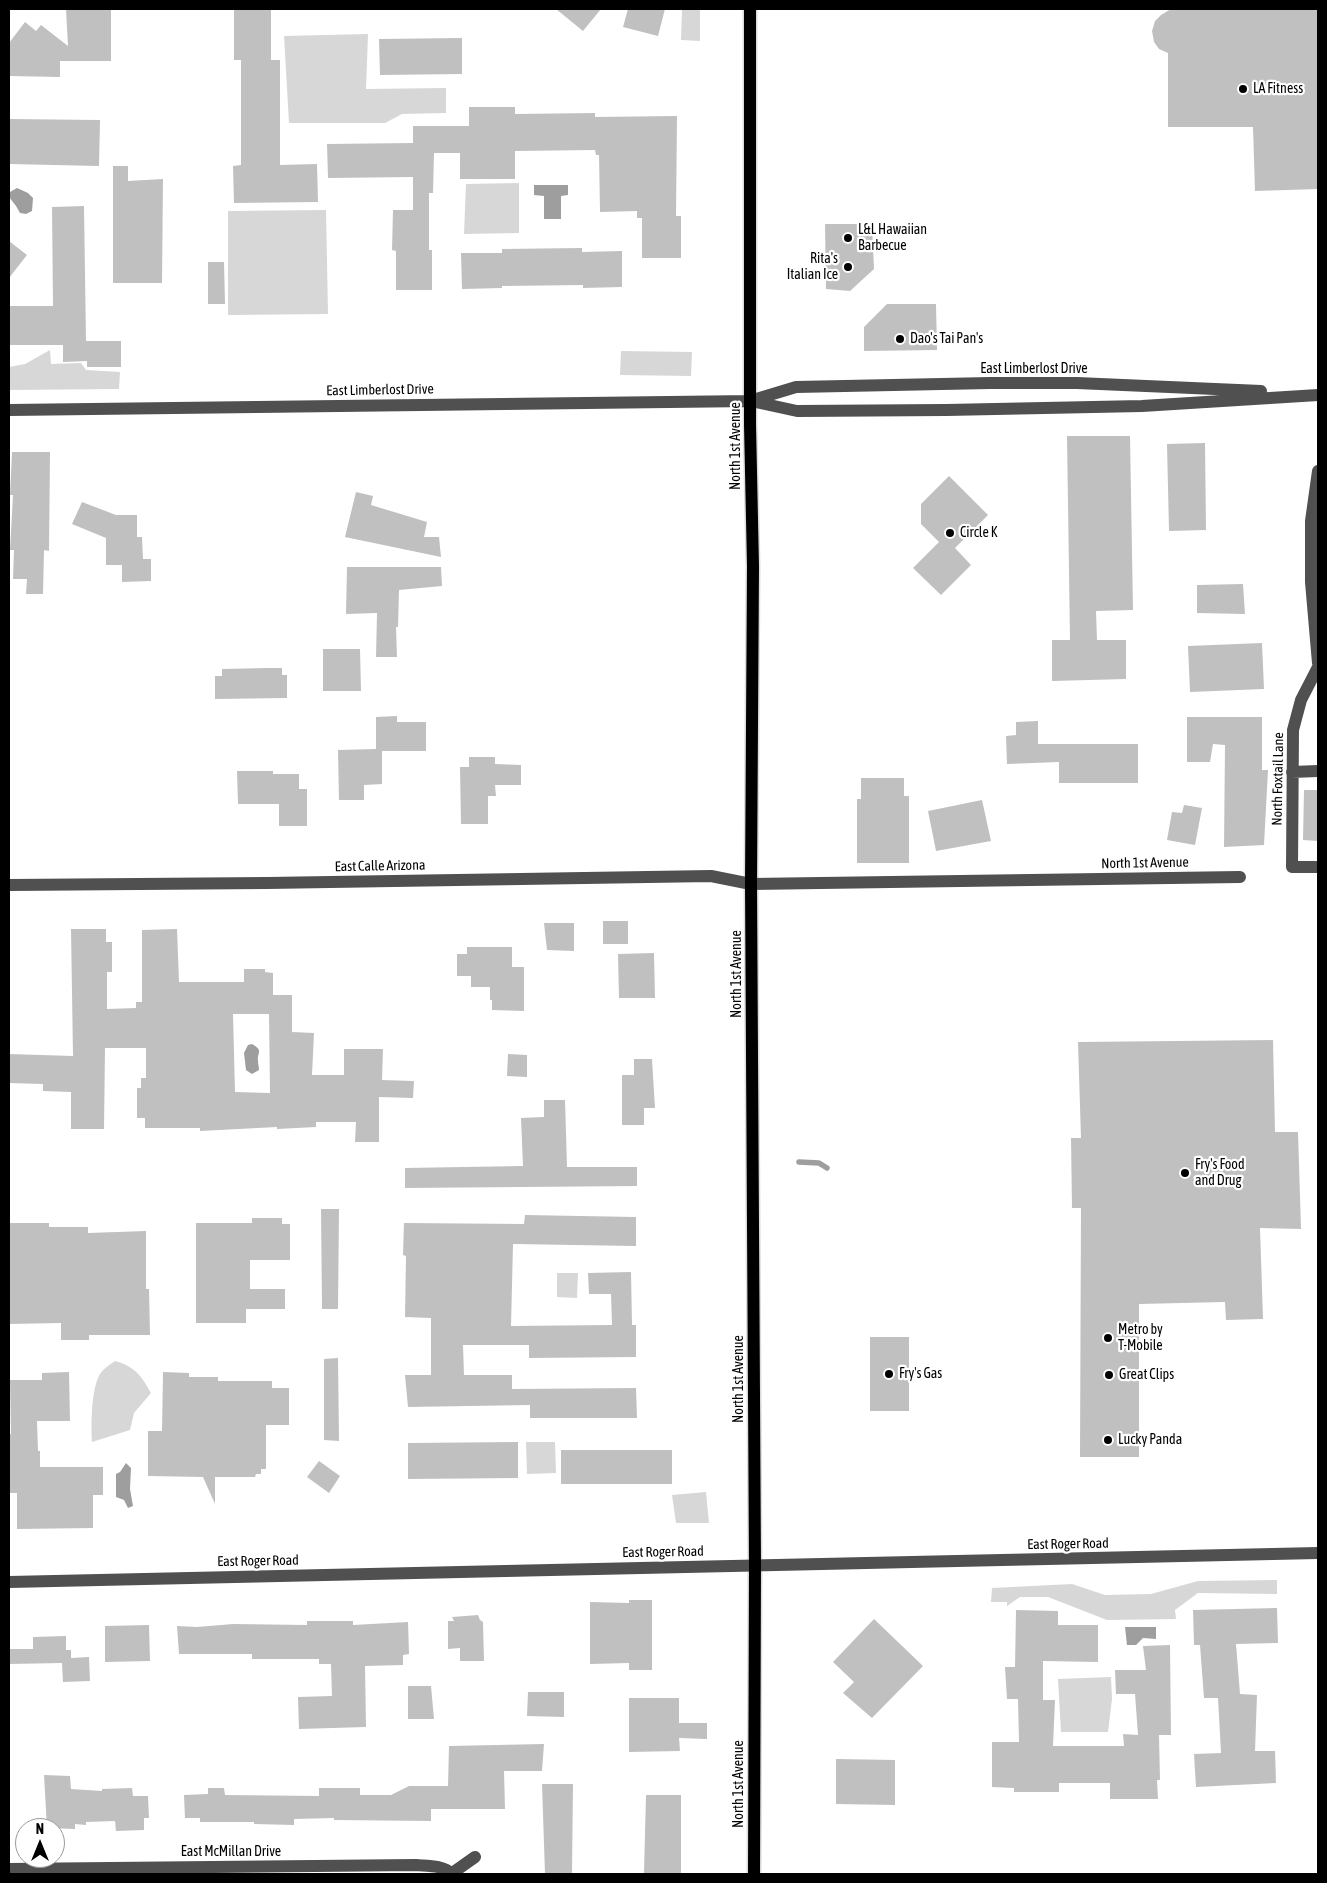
<!DOCTYPE html>
<html>
<head>
<meta charset="utf-8">
<style>
	body { margin:0 }
	#map { position:relative; width:1327px; height:1883px; overflow:hidden; background:#fff; font-family:"Asap Condensed",sans-serif }
	canvas { display:block }
	.frame { position:absolute; inset:0; border:10px solid #000; pointer-events:none }
	.north { position:absolute; left:15px; top:1818px; width:50px; height:50px; box-sizing:border-box; background:#fff; border:1px solid #999; border-radius:50%; rotate:0deg; font-size:14px; font-weight:700; line-height:20px; text-align:center; color:#000 }
	.north::after { content:''; display:block; margin:auto; width:18px; height:22px; background:#000; clip-path:polygon(50% 0,100% 100%,50% 72%,0 100%) }
</style>
</head>
<body>
<div id="map">
<canvas width="1327" height="1883"></canvas>
<div class="frame"></div>
<div class="north">N</div>
</div>
<script>
const g = document.querySelector('canvas').getContext('2d');
g.lineJoin = 'round';
function paint(path, color) { g.fillStyle = color; g.fill(path, 'evenodd'); }
function strokePath(path, color, width, dash) { g.strokeStyle = color; g.lineWidth = width; g.lineCap = dash ? 'butt' : 'round'; g.setLineDash(dash || []); g.stroke(path); }
function write(font, color, halo, rows, align = 'center') {
  g.font = font + ' "Asap Condensed",sans-serif'; g.lineWidth = 4.5; g.setLineDash([]); g.textBaseline = 'middle'; g.strokeStyle = halo; g.fillStyle = color; for (const [text, x, y, turn = 0] of rows) {
    g.save(); g.translate(x, y); g.rotate((+turn || 0) * Math.PI / 180); g.textAlign = isNaN(turn) ? turn : align; if (halo) g.strokeText(text, 0, 0); g.fillText(text, 0, 0); g.restore();
  }
}
const green = new Path2D(`
	M682,9H700V41L681,40Z
	M368,34L366,89L446,88V113L402,114L385,123H289L284,36Z
	M519,183V233L464,234L466,184Z
	M326,210L328,314L228,315V211Z
	M50,350L51,364L81,363L86,370L120,372L119,389L9,390V367L25,364Z
	M621,351L692,352L691,376L620,375Z
	M557,1273H578L577,1298L557,1297Z
	M115,1361C134,1366 142,1376 151,1393L134,1413L130,1430L92,1442C91,1425 91,1389 100,1374C103,1369 111,1364 115,1361Z
	M526,1442H555L556,1473L527,1474Z
	M706,1492L709,1523H676L672,1495Z
	M1277,1580V1594L1198,1593L1175,1610L1176,1619L1107,1620L1048,1597H1020L1007,1606V1602H991L992,1588L1072,1584L1105,1595L1151,1594L1198,1581Z
	M1111,1677L1112,1699L1108,1732H1061L1058,1679Z`);
const water = new Path2D(`
	M534,185H568V195L561,196V219H544V196L534,195Z
	M17,188L28,193L33,198L32,211L26,214L20,213L16,206L9,197L10,192Z
	M252,1044C264,1051 257,1052 258,1061C258,1064 259,1067 259,1070L252,1074L246,1070L244,1053L248,1045Z
	M126,1463L131,1468L130,1489L133,1506L128,1508L124,1500L116,1497V1474L120,1472Z
	M1125,1627H1156V1639L1143,1638L1136,1645H1127Z`);
const stream = new Path2D(`
	M799,1162L819,1163L827,1168`);
const building = new Path2D(`
	M66,9H111V61H60V77L9,76V43L25,22L36,31L41,25L68,46Z
	M234,9H271V60H280V165L317,164L318,202L234,203L233,166L241,165V60H234Z
	M556,9H601L583,31Z
	M628,9H665L658,36L623,27Z
	M1171,9H1318V189L1255,191L1253,127H1168V53L1159,49L1154,42L1152,31L1155,21L1161,15Z
	M462,38V74L380,75L379,39Z
	M469,107H515V114L595,113V117L677,116L676,216H681V258H642V218H637V211L600,212L599,155H596L595,150L515,151V179H460V153H434L433,193H429V250H432V290H396V251L392,250L393,210H413V177L328,178L327,144L413,143V126H469Z
	M9,119L100,120L99,166L9,164Z
	M113,166H128V181L163,179L162,283H113Z
	M84,206L86,341H121V367H87V361L63,362V345H9V306H53L52,207Z
	M825,224H872L874,269L850,291L826,289Z
	M9,241L27,255L9,278Z
	M582,248V252L622,251V287L583,288V285L502,286V288L462,289L461,253H502V249Z
	M208,262H224L225,304H208Z
	M887,304H936L937,350L864,351V327Z
	M1067,436H1130L1133,610L1096,611L1097,640H1126V679L1052,681V640H1070Z
	M1205,443L1206,530L1169,531L1167,444Z
	M12,452H50L49,551L44,550L43,594H26L27,579H13L14,550H10L13,495H10Z
	M949,476L988,515L955,548L971,565L941,595L913,568L939,542L921,524V504Z
	M356,492L373,496L371,505L427,522L424,537H439L441,557L345,537Z
	M82,502L116,515H137V537H142L143,559H151V581L122,582V565H106V538L72,524Z
	M347,567H441L442,586L399,590L398,627H396L397,657H376L377,613L346,614Z
	M1243,584L1245,614L1197,613V585Z
	M1262,643L1264,689L1190,692L1188,646Z
	M323,649H360L361,691H323Z
	M268,668H282V675H287V698L215,699V676H222V669Z
	M397,716V722H426V751H382V784L364,785V800H339L338,750L376,749V717Z
	M1187,717H1262V770H1268L1264,845L1224,847L1225,745L1213,744L1210,762H1187Z
	M1038,721V744H1138V783H1059V762L1007,764L1006,736L1016,735V722Z
	M469,757H495V764L521,765V785H495L496,796H488V824H461L460,767H469Z
	M237,771H273V774H299V789H307V826H279V804H238Z
	M861,778H904V796H909V863H857V799H861Z
	M1304,790H1318V841L1303,840Z
	M982,800L991,841L936,851L928,811Z
	M1184,805L1202,808L1195,845L1167,840L1172,812L1182,813Z
	M603,921H628V944H603Z
	M544,923H574V951L547,950Z
	M71,929H106V942H112V972H107V1009L136,1008V1002H142V930L177,929L179,982H244V969H265V972L273,973V995H292V1032L314,1033L312,1075H344V1049H383L382,1080L414,1081L413,1098L379,1097V1142H355L356,1122H316V1127L277,1129V1127L200,1131V1128H145V1118H137V1088H141V1078H146V1048H105L104,1129H71V1092L43,1091V1084L9,1083V1054L73,1056ZM233,1014H269L270,1093L235,1092Z
	M467,947H512V967H524V1011L492,1010V1000H490V987H471V976H457V954H467Z
	M654,953L655,998H619L618,954Z
	M1273,1040L1275,1132H1298L1301,1229L1260,1228L1263,1319L1226,1320L1225,1302L1139,1304V1457H1080L1081,1208H1072L1071,1138H1081L1078,1042Z
	M508,1054L527,1055V1077L507,1076Z
	M634,1059H652L655,1108H644V1125H622V1075H634Z
	M544,1100H565L567,1167H637V1186L405,1188V1168L523,1166L521,1118L544,1117Z
	M321,1209H339L338,1309H322Z
	M525,1215L636,1217V1246L513,1244L511,1326L612,1325L611,1294H589L588,1273L631,1272L632,1325H636V1357L529,1358V1345H463L464,1375H512V1389L636,1388L637,1418H530V1405L408,1407L405,1375H431V1318L405,1317L406,1256L403,1255L404,1223L524,1224Z
	M252,1218H282V1224H290V1260H250V1289H285V1309H246V1323H196V1223H252Z
	M9,1223H49V1227H88V1233L146,1231V1289H149L150,1335H89V1340H61V1323L9,1324Z
	M870,1337H909V1411H870Z
	M338,1358L339,1441L324,1440V1359Z
	M69,1372L70,1421H37L38,1451H40V1467H103V1495H93V1528L17,1529V1493H9V1434H11L10,1380H42V1373Z
	M163,1372L189,1373V1377H218V1381H272V1388H289V1425H266V1469H261V1474H256L255,1477H215V1504L203,1477L148,1476V1431H162Z
	M518,1442V1478L408,1479V1443Z
	M561,1450H672V1484H561Z
	M319,1461L340,1476L329,1493L307,1477Z
	M629,1600H652V1670H629V1663L590,1664V1602L629,1603Z
	M1277,1608L1278,1643L1236,1644L1240,1694L1257,1695L1255,1751H1275L1276,1783L1196,1787L1194,1754L1221,1753L1218,1698H1204L1200,1645H1194L1193,1610Z
	M1016,1610L1058,1611V1625H1098V1662L1043,1661V1700H1055L1053,1746H1124L1123,1734L1138,1735L1135,1694H1116L1115,1670H1146L1143,1646L1170,1645L1171,1735H1159L1160,1780H1157L1158,1799H1110V1783H1059V1792H1014V1788L992,1787V1742H1019L1018,1699H1007L1005,1667H1015Z
	M478,1615L480,1620L483,1622L484,1661H460V1648L448,1649V1621H454L452,1617Z
	M874,1619L923,1666L872,1718L843,1693L854,1682L833,1662Z
	M307,1621H353V1625L408,1622L409,1654L403,1655V1665L365,1666L366,1727L299,1729L298,1697L332,1696L331,1664H319V1659H252V1654H179L177,1626L197,1627L233,1624L307,1625Z
	M149,1625L150,1661L105,1662V1626Z
	M66,1636V1650H71V1658L89,1657L90,1681L63,1682L62,1663L9,1664V1649H33V1637Z
	M408,1686H431L434,1719H408Z
	M528,1692H564V1717L527,1716Z
	M629,1698H679V1723H707V1739L679,1738L680,1751L629,1752Z
	M544,1744L542,1771H504L505,1809H431V1821L334,1820V1818L294,1819V1825L254,1824V1822H200V1818H185L184,1795L208,1794V1788H224L225,1795L319,1796V1788H360V1795H391L409,1786H448L449,1746Z
	M836,1759L895,1760V1805L836,1804Z
	M44,1775L70,1776L71,1789L102,1791V1789L132,1788L133,1796H148L149,1818H144V1830L116,1831L115,1821L86,1822V1825L75,1824V1829L47,1828Z
	M542,1784H573L572,1874H545Z
	M646,1795H681V1874L644,1873Z`);
const minor = new Path2D(`
	M753,400L796,387L990,383H1077L1261,391
	M9,410L751,401L797,411L946,410L1142,406L1318,395
	M1318,471L1311,521V582L1318,663
	M1318,667L1301,700L1293,730L1292,867H1318
	M1292,772L1318,771
	M9,885L267,883L711,876L751,884L1240,877
	M9,1582L1318,1553
	M9,1869L416,1865C428,1866 443,1865 452,1874
	M451,1874L475,1857`);
const major = new Path2D(`
	M750,9V425L753,566L751,884L755,1565L754,1874`);
const markers = [
	[1243,89,5,"#000"],
	[848,238,5,"#000"],
	[848,267,5,"#000"],
	[900,339,5,"#000"],
	[950,533,5,"#000"],
	[1185,1173,5,"#000"],
	[1108,1338,5,"#000"],
	[889,1374,5,"#000"],
	[1109,1375,5,"#000"],
	[1108,1440,5,"#000"]
];
const poiNames = [
	["LA Fitness",1253,89],
	["L&L Hawaiian",858,230],
	["Barbecue",858,246],
	["Rita's",838,259,"right"],
	["Italian Ice",838,275,"right"],
	["Dao's Tai Pan's",910,339],
	["Circle K",960,533],
	["Fry's Food",1195,1165],
	["and Drug",1195,1181],
	["Metro by",1118,1330],
	["T-Mobile",1118,1346],
	["Fry's Gas",899,1374],
	["Great Clips",1119,1375],
	["Lucky Panda",1118,1440]
];
const streetNames = [
	["East Limberlost Drive",1034,369],
	["East Limberlost Drive",380,390,-1],
	["North 1st Avenue",736,446,-90],
	["North Foxtail Lane",1278,779,-89],
	["North 1st Avenue",1145,863,-1],
	["East Calle Arizona",380,866,-1],
	["North 1st Avenue",737,974,-90],
	["North 1st Avenue",739,1379,-90],
	["East Roger Road",1068,1544,-1],
	["East Roger Road",663,1552,-1],
	["East Roger Road",258,1561,-1],
	["North 1st Avenue",739,1784,-90],
	["East McMillan Drive",231,1852]
];
paint(green, '#d7d7d7');
paint(water, '#9e9e9e');
strokePath(stream, '#9e9e9e', 5.5);
paint(building, '#c0c0c0');
strokePath(major, '#dbdbdb', 15);
strokePath(minor, '#505050', 12);
strokePath(major, '#000', 12);
for (const [x, y, r, color] of markers) { const dot = new Path2D(); dot.arc(x, y, r, 0, 2 * Math.PI); g.fillStyle = color; g.fill(dot); strokePath(dot, '#fff', 2); }
write('14px', '#000', '#fff', poiNames, 'left');
write('14px', '#000', '#fff', streetNames);
</script>
</body>
</html>
